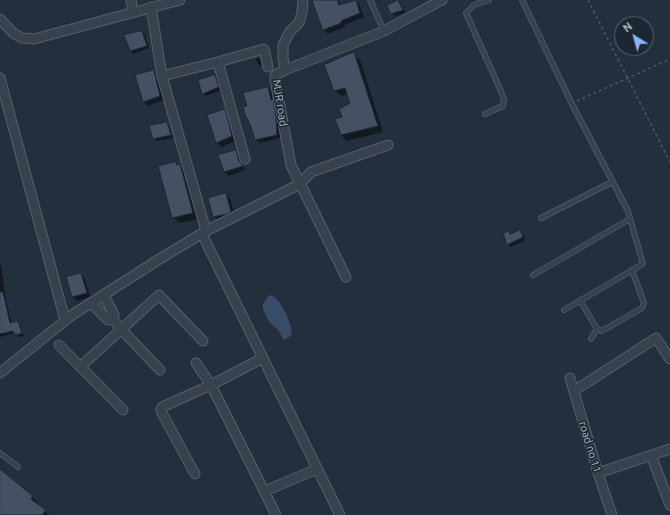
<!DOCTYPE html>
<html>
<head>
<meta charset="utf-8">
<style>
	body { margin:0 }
	#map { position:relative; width:670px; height:515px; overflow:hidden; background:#242f3e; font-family:Ubuntu,sans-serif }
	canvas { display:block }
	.north { position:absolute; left:614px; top:16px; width:40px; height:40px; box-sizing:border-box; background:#1d2633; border:1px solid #59626f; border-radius:50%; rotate:323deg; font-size:11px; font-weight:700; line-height:16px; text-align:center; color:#b4bcc9 }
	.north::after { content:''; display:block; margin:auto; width:14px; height:18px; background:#8ab4f8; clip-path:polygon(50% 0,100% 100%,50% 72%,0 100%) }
</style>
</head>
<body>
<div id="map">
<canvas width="670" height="515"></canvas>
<div class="north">N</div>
</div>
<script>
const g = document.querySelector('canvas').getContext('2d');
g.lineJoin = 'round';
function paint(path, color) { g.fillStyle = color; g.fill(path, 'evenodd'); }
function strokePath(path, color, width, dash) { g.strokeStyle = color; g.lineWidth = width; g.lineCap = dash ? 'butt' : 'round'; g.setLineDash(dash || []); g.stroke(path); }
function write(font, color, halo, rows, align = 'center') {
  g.font = font + ' Ubuntu,sans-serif'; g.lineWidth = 3; g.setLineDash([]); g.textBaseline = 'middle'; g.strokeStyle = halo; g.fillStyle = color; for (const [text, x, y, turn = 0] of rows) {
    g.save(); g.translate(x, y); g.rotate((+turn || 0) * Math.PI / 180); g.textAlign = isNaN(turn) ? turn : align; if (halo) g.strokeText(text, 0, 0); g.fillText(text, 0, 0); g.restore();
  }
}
const water = new Path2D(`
	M269,295C280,296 292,323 292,334L289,337L284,340L278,330L269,322L263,309V304Z`);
const shadow = new Path2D(`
	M312,0H338L341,6L355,0L359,4L364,17L344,25L345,27L328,34L324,30Z
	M398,2L401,4L405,13L395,16L392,13Z
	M142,32L145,34L149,48L133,54L131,51Z
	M354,54L360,60L383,132L347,141L341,135L343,118L351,104L348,94L341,96L335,90Z
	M256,58H259L260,59L262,65H259L258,64Z
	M153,71L158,75L164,100L148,106L144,102L136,75Z
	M215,76L218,78L221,90L206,96L203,93Z
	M268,88L271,91L273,101L275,104L279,122L280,138L260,143L256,140L249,107Z
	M225,110L229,115L236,141L221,147L217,142Z
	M166,123L169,126L173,138L157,141L154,139Z
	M236,152L240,156L243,166L246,170L229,176L224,171Z
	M176,163L185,171L198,219L179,223L173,217Z
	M226,194L230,199L235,216L219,221L214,216Z
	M520,231L523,234L525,240L511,247L508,244L509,232L512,235Z
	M0,260L6,300L12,324L17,322L20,325L22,332L16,334V335L15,333L0,337Z
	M81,274L85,279L90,297L77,301L73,297Z
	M23,333L24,336L19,337L17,336Z
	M0,470L32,497L38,502L36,504L49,515H0Z`);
const building = new Path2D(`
	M312,0H337L339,5L356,0L360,13L341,21V23L323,30Z
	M398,0L403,10L391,14L387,6Z
	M142,31L147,46L130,51L124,35Z
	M354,52L378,126L341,135L335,119L342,117L339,109L350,103L345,88L334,91L324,65Z
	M154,70L160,96L143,102L135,75Z
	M215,75L219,87L202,94L198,80Z
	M268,87L271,100L273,99L276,118L277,135L255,140L251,127L247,118H246L243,107L247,106L243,93Z
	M225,109L232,136L216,143L207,115Z
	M167,122L171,135L153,139L149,126Z
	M236,150L239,161L243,166L224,172L218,155Z
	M176,162L177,165L180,164L193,213L172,218L158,166Z
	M226,193L231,212L227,214L213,217L208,198Z
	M520,230L523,237L507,245L503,233L509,231L510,234Z
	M81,273L87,293L72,297L66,277Z
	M0,292H3L10,323L18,321L22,333L15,335L13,331L0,334Z
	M0,469L33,496L31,499L46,510L42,515H0Z`);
const path = new Path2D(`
	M588,0L670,162
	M577,101L670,59`);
const lane = new Path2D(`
	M370,0L384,31
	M522,0L572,104L628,211L643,264L564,310
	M485,114L503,106L504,100L500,89L466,13L474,5L489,0
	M541,218L612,182
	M533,275L630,219
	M580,300L597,329L602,331L642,308L644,303L632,270
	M591,339L597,329
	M0,453L18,467`);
const street = new Path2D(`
	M131,0L133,12
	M151,7L162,76L206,231
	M0,19L13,33L22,38L34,39L180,0
	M218,62L245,159
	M285,70L283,58V45L290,31L298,24L300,20L302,12L303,0
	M162,76L218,62L264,49L268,67
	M0,78L65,320
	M202,234L340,515
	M346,277L291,165L275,80V76L277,74L285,70L384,31L442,0
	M91,303L108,320L114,315L104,295
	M111,317L122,330L160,370
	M59,345L123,410
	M196,363L211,385L276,515
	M80,367L159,295L203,341
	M0,373L72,315L158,260L206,231L300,184L311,172L388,145
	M570,378L598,473L612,515
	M574,391L656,338L670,359
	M651,455L670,505
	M598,473L670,449
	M195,474L162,413L161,410L162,407L211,385L263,358
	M265,491L317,469`);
const streetNames = [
	["MJR road",280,103,81],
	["road no 11",590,447,73]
];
paint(water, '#394c67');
paint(shadow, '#0007');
paint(building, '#455162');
strokePath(building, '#1f2835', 1);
strokePath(lane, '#565f6c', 6);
strokePath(street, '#565f6c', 11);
strokePath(path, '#44595c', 1.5, [3, 3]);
strokePath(lane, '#38414e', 4.5);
strokePath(street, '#38414e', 9);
write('11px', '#b4bcc9', '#1d2633', streetNames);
</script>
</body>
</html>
